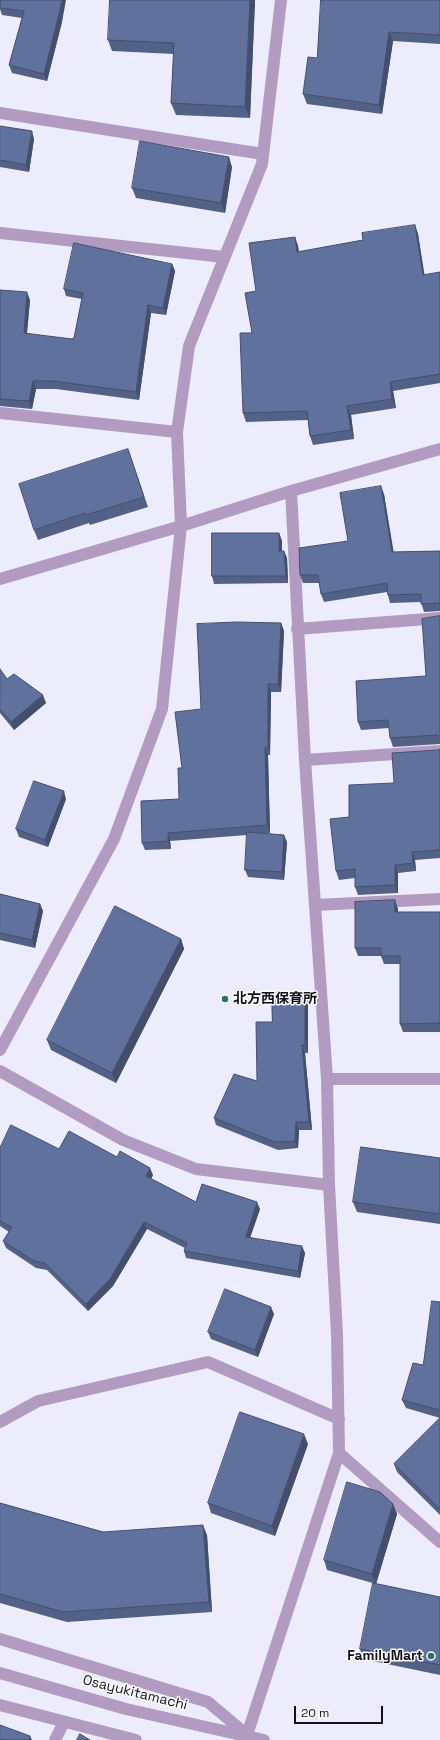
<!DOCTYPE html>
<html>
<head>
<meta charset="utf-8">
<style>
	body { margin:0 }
	#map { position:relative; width:440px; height:1740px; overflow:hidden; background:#edecfc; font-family:"Space Grotesk",sans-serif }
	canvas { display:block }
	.scale { position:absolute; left:294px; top:1706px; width:89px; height:18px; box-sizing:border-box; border:2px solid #111017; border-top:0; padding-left:5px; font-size:12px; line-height:14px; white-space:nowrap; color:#111017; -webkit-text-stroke:3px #fbfbff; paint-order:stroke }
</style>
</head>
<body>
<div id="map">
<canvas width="440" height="1740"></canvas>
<div class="scale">20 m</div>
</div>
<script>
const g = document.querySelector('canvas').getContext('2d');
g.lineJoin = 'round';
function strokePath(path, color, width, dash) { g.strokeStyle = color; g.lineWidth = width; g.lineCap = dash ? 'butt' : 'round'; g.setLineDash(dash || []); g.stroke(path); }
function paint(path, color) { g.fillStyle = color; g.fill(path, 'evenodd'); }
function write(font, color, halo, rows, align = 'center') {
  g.font = font + ' "Space Grotesk","Noto Sans JP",sans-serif'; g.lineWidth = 3; g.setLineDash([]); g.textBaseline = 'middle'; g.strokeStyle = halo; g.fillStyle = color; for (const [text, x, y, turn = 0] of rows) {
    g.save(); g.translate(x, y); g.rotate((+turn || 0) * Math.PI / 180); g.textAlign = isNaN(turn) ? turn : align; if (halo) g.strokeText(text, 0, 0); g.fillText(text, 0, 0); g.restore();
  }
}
const minor = new Path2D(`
	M0,113L263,154
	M0,233L224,257
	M0,413L177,432
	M0,579L181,526L291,491L440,449
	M297,629L440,618
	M305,760L440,751
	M315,905L440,899
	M0,1050L114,839L162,709L181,526L177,432L189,346L262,164L281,0
	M0,1071L123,1140L196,1169L329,1185
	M327,1079H440
	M0,1422L38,1401L208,1362L339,1419
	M339,1453L440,1542
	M0,1639L208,1702L246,1734
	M0,1673L126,1709L264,1740
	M0,1705L136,1740
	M247,1735L339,1453L337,1334L329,1185L327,1079L305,760L291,491
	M55,1740L64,1722`);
const wall = new Path2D(`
	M255,0L250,118L176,115L171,103L174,54L112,51L108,40Z
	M440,0V44L393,41L382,114L307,104L303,94L317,58Z
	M0,3L62,22L47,81L12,73L9,65L22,18L2,15L0,9Z
	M0,126L34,139L29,172L0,167Z
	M232,167L225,213L136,198L132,188Z
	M415,225L418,234L424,275L440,272V383L393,391L396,408L351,415L354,439L313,445L310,436L308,420L246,422L243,413L256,291L295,237L298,246L299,252L363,240Z
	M172,264L175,271L166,315L151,313L139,400L56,389H36L32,409L0,406V290L30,300L27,334L72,339L74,338L82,299L66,296L64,289Z
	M128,449L148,507L90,525L89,523L38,540L34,530Z
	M384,494L393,552L440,551V611L424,612L421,602L390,603L388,595L387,592L324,602L321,594L319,583H303L300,575L348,541Z
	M279,533L282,541V551H284L287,558L288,583L214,584L212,576Z
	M440,616V744L393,747L390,738L389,728L361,730L358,722L426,676Z
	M281,623L284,631L281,692H271L270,755H268L270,833H265L287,842L284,880L248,877L245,870L247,835L170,841L171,849L145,850L142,843L179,799L182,768L201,709Z
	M0,669L7,679L46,703L14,730L0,713Z
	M440,749V858L415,860L416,871L398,873V893L358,895L355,887V878L339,880L336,871L349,817L394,783Z
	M66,799L48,847L19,837L16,829Z
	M0,894L40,904L43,911L35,948L0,940Z
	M398,909V912H440V1032H403L400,1024V964H384L381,956H358L355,948Z
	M181,939L184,949L116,1083L51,1050L47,1040Z
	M305,993L308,1001V1053H305L312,1130H299L298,1148L278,1150L216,1125L214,1118L257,1081L272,1022Z
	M0,1148L59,1149L117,1157L153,1175L151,1179L196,1202L260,1209L250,1237L305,1253L300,1278L186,1258L184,1251L185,1248L147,1229L113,1286L88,1311L47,1270L36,1268L6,1248L3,1241L9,1232L0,1226Z
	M440,1158V1224L357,1212L353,1202Z
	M440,1302V1515L397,1472L394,1464L440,1418L406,1408L402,1400L423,1365Z
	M274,1314L258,1357L211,1339L208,1332Z
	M308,1444L275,1536L211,1513L208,1503Z
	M0,1503L103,1532L207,1535L212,1612L67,1622L0,1603Z
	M393,1504L397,1514L376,1584L327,1570L324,1560Z
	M440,1597V1675L363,1659L360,1649Z`);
const shadedWall = new Path2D(`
	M62,0H66L62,22L47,81L44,74Z
	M250,0H255L250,118L245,107Z
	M389,32L393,41L382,114L379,105Z
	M32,131L34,139L29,172L26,165Z
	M229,157L232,167L225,213L221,203Z
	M415,225L418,234L426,284L423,275Z
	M295,237L298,246L300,261L297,252Z
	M172,264L175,271L166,315L163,308Z
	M27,292L30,300L26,341L24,333Z
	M148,305L151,313L139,400L136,392Z
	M33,381L36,389L32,409L29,401Z
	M390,382L393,391L396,408L392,399Z
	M347,406L351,415L354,439L351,430Z
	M381,486L384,494L395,560L392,552Z
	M279,533L282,541V559L279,551Z
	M284,551L287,558L288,583L286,576Z
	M281,623L284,631L281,692L278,684Z
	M268,684L271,692L270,755L268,747Z
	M43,695L46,703L14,730L11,722Z
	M265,747L268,755L270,833L267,825Z
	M64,791L66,799L48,847L45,840Z
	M168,833L170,841L171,849L168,841Z
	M284,835L287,842L284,880L282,872Z
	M412,852L415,860L416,871L413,863Z
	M395,865L398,873V893L395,885Z
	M395,900L398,909V921L395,912Z
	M40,904L43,911L35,948L32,940Z
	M181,939L184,949L116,1083L112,1073Z
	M305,993L308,1001V1053L305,1045Z
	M302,1045L305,1053L312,1130L309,1122Z
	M296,1122L299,1130L298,1148L295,1141Z
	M150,1168L153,1175L148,1183L146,1176Z
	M257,1202L260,1209L248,1244L246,1237Z
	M144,1222L147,1229L113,1286L88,1311L86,1304Z
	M302,1246L305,1253L300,1278L298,1271Z
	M271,1307L274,1314L258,1357L255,1350Z
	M304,1434L308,1444L275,1536L272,1526Z
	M393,1504L397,1514L376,1584L372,1574Z
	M203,1525L207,1535L212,1612L209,1602Z
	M30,1736L32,1740H29Z`);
const building = new Path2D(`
	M1,0H62L59,14L44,74L9,65L24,11L0,8Z
	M110,0H250L245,107L171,103L174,43L108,40Z
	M321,0H440V35L389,32L379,105L303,94L308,57L317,58Z
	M0,126L32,131L26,165L0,160Z
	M140,141L229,157L221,203L132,188Z
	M415,225L423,275L440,272V374L390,382L392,399L347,406L351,430L310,436L307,411L243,413L240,333H252L245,293L256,291L249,243L295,237L297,252L363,240L362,233Z
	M74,243L172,264L163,308L148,305L136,392L53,381H33L29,401L0,399V290L27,292L24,333L72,339L74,338L83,293L64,289Z
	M128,449L144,497L86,515L85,513L34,530L19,484Z
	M381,486L392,552L440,551V603L421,604V594L388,595L387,583L321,594L318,575H300L299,548L348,541L340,493Z
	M212,533H279V551H284L286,576H212Z
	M440,616V737L437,735L390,738L388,720L358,722L356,681L426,676L422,619Z
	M237,622L281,623L278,684H268V747H265L267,825L168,833V841L142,843L141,801L179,799L178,768H182L175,712L201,709L197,624Z
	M0,669L7,679L14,674L43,695L11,722L0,709Z
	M440,749V850L412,852L413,863L395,865V885L355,887V869L336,871L330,819L349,817V785L394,783L392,753L438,750Z
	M34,781L64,791L45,840L16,829Z
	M247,832L284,835L282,872L245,870Z
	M0,894L40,904L32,940L0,933Z
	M395,900V912H440V1023L400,1024V956H381V948H355V902Z
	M115,906L181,939L112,1073L47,1040Z
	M272,993H305V1045H302L309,1122H296L295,1141L275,1142L214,1118L234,1074L257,1081L256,1022H272Z
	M11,1125L59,1149L69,1131L117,1157L120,1151L150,1168L146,1176L196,1202L202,1184L257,1202L246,1237L302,1246L298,1271L184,1251L187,1243L144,1222L110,1279L86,1304L45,1263L34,1261L3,1241L12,1227L0,1221V1148Z
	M361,1147L440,1158V1214L353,1202Z
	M225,1289L271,1307L255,1350L208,1332Z
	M432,1301L440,1302V1410L402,1400L413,1363L423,1365Z
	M240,1412L304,1434L272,1526L208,1503Z
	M440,1418V1509L394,1464Z
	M347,1482L380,1492L393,1504L372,1574L324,1560Z
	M0,1503L103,1532L203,1525L209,1602L63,1612L0,1594Z
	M373,1583L440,1597V1665L360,1649Z
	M0,1725L30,1736L29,1740H0Z
	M80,1734L90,1740H77Z`);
const markers = [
	[225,999,4,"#2b7064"],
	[431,1656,4,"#2b7064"]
];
const poiNames = [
	["北方西保育所",233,999],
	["FamilyMart",423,1656,"right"]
];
const streetNames = [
	["Osayukitamachi",135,1693,14]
];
strokePath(minor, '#b29bc0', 12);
paint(wall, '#536187');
paint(shadedWall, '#444f6e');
paint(building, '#61719d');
strokePath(building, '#444f6e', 1);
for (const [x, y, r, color] of markers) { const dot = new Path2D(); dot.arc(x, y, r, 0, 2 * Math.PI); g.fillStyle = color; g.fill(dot); strokePath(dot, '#fbfbff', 1.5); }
write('bold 14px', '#111017', '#fbfbff', poiNames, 'left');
write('14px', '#111017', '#fbfbff', streetNames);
</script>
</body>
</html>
